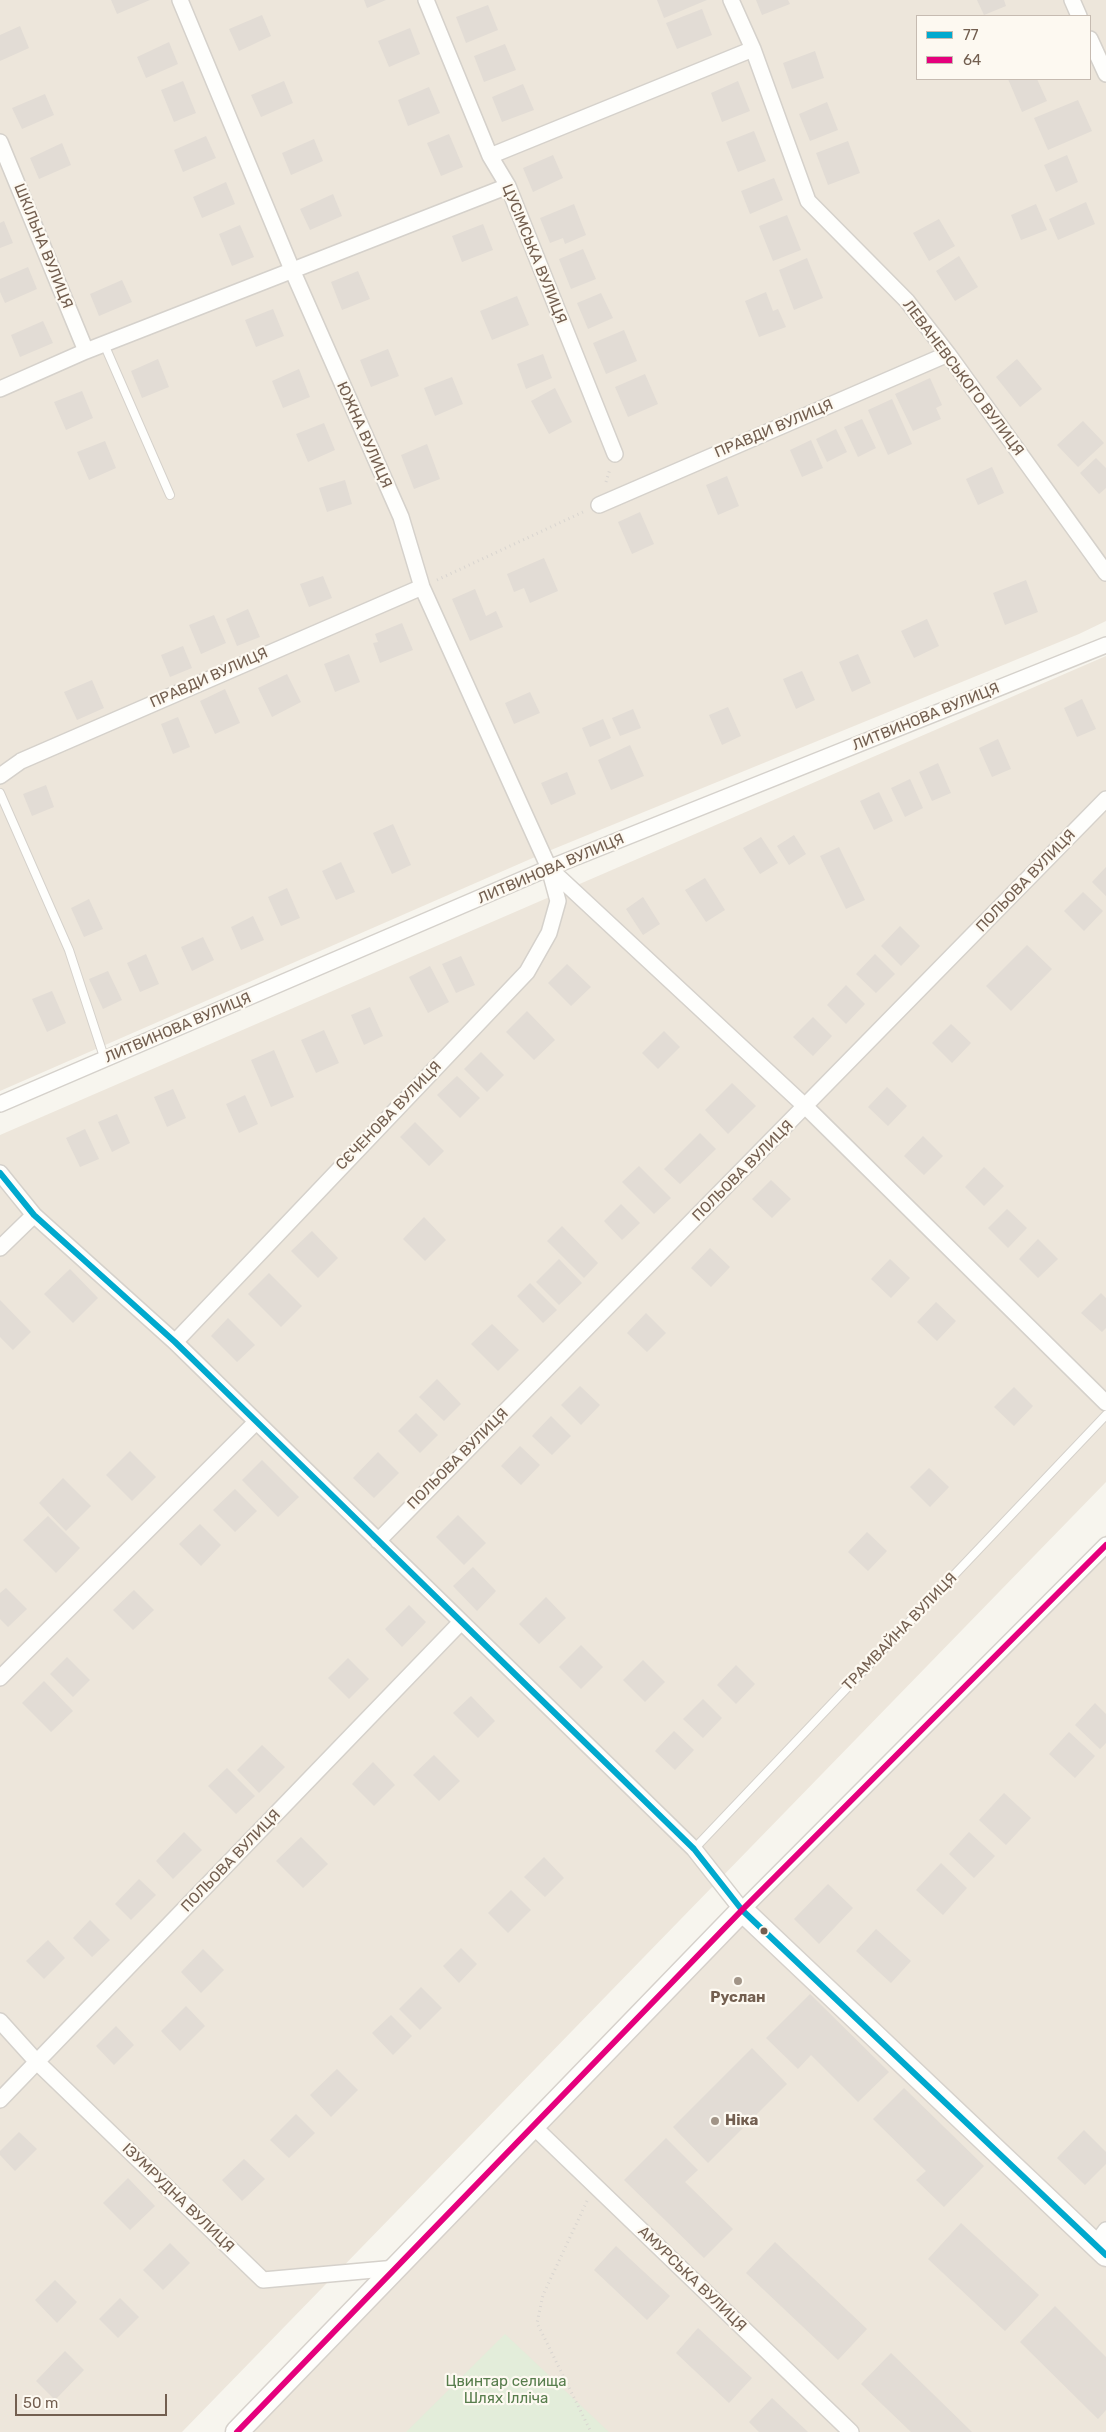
<!DOCTYPE html>
<html>
<head>
<meta charset="utf-8">
<style>
	body { margin:0 }
	#map { position:relative; width:1106px; height:2432px; overflow:hidden; background:#f7f5ee; font-family:Rubik,sans-serif }
	canvas { display:block }
	.legend { position:absolute; left:916px; top:15px; width:175px; height:65px; box-sizing:border-box; background:#fdf9f1; border:1px solid #c6bbb1; margin:0; padding:6px 9px; list-style:none; font-size:15px; color:#735f50 }
	.legend li { display:flex; align-items:center; gap:10px; height:25px }
	.legend b { width:25px; border:1px solid #c6bbb1 }
	.scale { position:absolute; left:15px; top:2394px; width:152px; height:22px; box-sizing:border-box; border:2px solid #735f50; border-top:0; padding-left:6px; font-size:15px; line-height:18px; white-space:nowrap; color:#735f50; -webkit-text-stroke:4px #fdf9f1; paint-order:stroke }
</style>
</head>
<body>
<div id="map">
<canvas width="1106" height="2432"></canvas>
<ul class="legend">
<li><b style="height:6px;background:#00a9ce"></b>77</li>
<li><b style="height:6px;background:#e5007d"></b>64</li>
</ul>
<div class="scale">50 m</div>
</div>
<script>
const g = document.querySelector('canvas').getContext('2d');
g.lineJoin = 'round';
function paint(path, color) { g.fillStyle = color; g.fill(path, 'evenodd'); }
function strokePath(path, color, width, dash) { g.strokeStyle = color; g.lineWidth = width; g.lineCap = dash ? 'butt' : 'round'; g.setLineDash(dash || []); g.stroke(path); }
function write(font, color, halo, rows, align = 'center') {
  g.font = font + ' Rubik,sans-serif'; g.lineWidth = 4.5; g.setLineDash([]); g.textBaseline = 'middle'; g.strokeStyle = halo; g.fillStyle = color; for (const [text, x, y, turn = 0] of rows) {
    g.save(); g.translate(x, y); g.rotate((+turn || 0) * Math.PI / 180); g.textAlign = isNaN(turn) ? turn : align; if (halo) g.strokeText(text, 0, 0); g.fillText(text, 0, 0); g.restore();
  }
}
const residential = new Path2D(`
	M0,0H1106V621L1079,634L551,850L0,1091ZM917,16H1090V79H917Z
	M1106,656V1482L182,2432H0V1135Z
	M1106,1535V2432H241L682,1972Z`);
const green = new Path2D(`
	M505,2334L609,2432H406Z`);
const building = new Path2D(`
	M111,0H150L117,14Z
	M364,0H386L367,8Z
	M657,0H707L664,18Z
	M756,0H788L790,4L762,15Z
	M977,0H1004L1006,6L984,15Z
	M488,5L498,30L466,43L456,17Z
	M702,9L712,35L677,49L666,23Z
	M262,15L271,36L239,51L229,29Z
	M20,26L29,48L0,61V35Z
	M410,28L420,54L389,67L378,41Z
	M169,42L178,64L146,78L137,57Z
	M505,44L516,70L484,82L474,56Z
	M815,51L824,78L792,89L783,63Z
	M1008,79H1037L1047,101L1022,112Z
	M183,81L196,113L174,122L161,90Z
	M284,81L293,103L261,117L251,95Z
	M738,81L750,111L722,122L711,93Z
	M523,84L534,110L502,122L492,97Z
	M429,87L440,113L408,126L398,100Z
	M45,94L54,115L22,129L12,108Z
	M1078,100L1092,131L1048,150L1034,118Z
	M827,102L838,130L810,141L799,114Z
	M754,131L766,161L738,172L726,142Z
	M449,134L463,167L441,176L427,143Z
	M206,136L216,158L183,172L174,150Z
	M314,139L323,161L291,175L282,153Z
	M848,141L860,173L828,185L816,153Z
	M62,143L71,165L39,179L30,158Z
	M553,155L563,178L533,192L523,168Z
	M1067,155L1078,182L1056,192L1044,165Z
	M774,178L783,200L750,214L741,191Z
	M226,182L235,204L202,218L193,197Z
	M333,194L342,216L310,230L300,209Z
	M1086,202L1095,224L1058,240L1049,219Z
	M574,204L586,235L565,244L563,238L550,243L540,218Z
	M1036,204L1047,230L1021,240L1011,215Z
	M787,215L801,250L773,261L759,226Z
	M939,219L955,246L929,261L913,233Z
	M4,221L13,243L0,248V223Z
	M483,224L493,250L462,262L452,236Z
	M240,225L254,257L232,266L219,234Z
	M583,249L596,279L571,289L559,259Z
	M959,256L978,287L955,301L936,271Z
	M807,258L823,298L794,310L779,270Z
	M28,267L37,289L5,303L0,292V279Z
	M358,271L370,299L342,310L331,282Z
	M122,280L132,302L99,316L90,294Z
	M766,292L773,311L778,309L786,327L759,337L745,301Z
	M601,293L613,318L588,329L577,303Z
	M517,296L529,325L492,340L480,311Z
	M273,309L284,336L256,347L245,320Z
	M43,321L53,343L20,357L11,335Z
	M624,330L637,361L606,374L593,343Z
	M388,349L399,376L371,387L360,360Z
	M543,354L552,378L526,389L517,364Z
	M158,359L169,387L142,398L131,371Z
	M1017,359L1042,389L1020,407L996,377Z
	M299,369L310,397L283,408L272,381Z
	M645,374L658,404L628,417L615,387Z
	M452,377L463,404L435,416L424,388Z
	M930,378L942,405L936,408L941,419L913,431L895,394Z
	M555,388L572,422L549,434L531,401Z
	M82,391L93,418L66,430L54,402Z
	M892,399L912,444L888,455L868,410Z
	M862,419L876,448L858,457L844,427Z
	M1083,421L1104,443L1078,467L1057,445Z
	M324,423L335,450L308,462L296,434Z
	M836,429L847,452L827,462L816,439Z
	M811,440L823,468L802,477L790,450Z
	M105,441L116,468L89,480L77,452Z
	M427,444L440,479L414,489L401,455Z
	M1096,458L1106,468V488L1099,494L1080,473Z
	M992,467L1004,493L978,505L966,479Z
	M727,476L739,506L718,515L706,485Z
	M345,480L352,504L327,512L319,488Z
	M640,512L654,544L632,554L618,522Z
	M544,558L558,591L530,603L524,588L514,592L507,574Z
	M323,576L332,598L309,607L300,584Z
	M1026,580L1038,612L1005,625L993,593Z
	M475,589L486,616L496,611L503,627L470,641L452,599Z
	M248,609L260,637L237,646L226,619Z
	M214,615L226,643L201,654L189,625Z
	M927,619L939,646L914,658L901,631Z
	M402,623L413,650L380,663L373,643L378,642L375,634Z
	M183,646L192,668L170,677L161,655Z
	M349,654L360,682L335,692L324,664Z
	M858,654L871,683L852,692L839,662Z
	M802,671L815,700L796,709L783,679Z
	M287,674L301,702L272,717L258,688Z
	M92,680L104,708L77,720L64,692Z
	M225,689L240,723L215,734L200,701Z
	M530,692L540,713L514,724L505,703Z
	M1082,699L1096,729L1077,737L1064,708Z
	M728,707L741,736L722,745L709,715Z
	M633,709L641,728L620,736L612,718Z
	M178,717L190,747L173,754L161,724Z
	M603,719L611,738L590,747L582,728Z
	M998,739L1011,769L992,777L979,748Z
	M630,745L644,776L611,790L598,760Z
	M938,763L951,793L932,801L919,772Z
	M567,772L576,794L551,805L541,783Z
	M910,779L923,808L905,817L891,788Z
	M46,785L54,807L32,816L23,794Z
	M879,792L893,821L874,830L860,801Z
	M393,824L411,865L392,874L373,833Z
	M794,835L806,854L789,865L777,846Z
	M761,837L778,863L760,874L743,848Z
	M839,847L865,900L846,909L820,856Z
	M341,862L355,892L336,900L322,871Z
	M1106,867V896L1092,882Z
	M705,878L725,910L706,922L685,890Z
	M287,888L300,918L281,926L268,897Z
	M1083,892L1103,911L1084,931L1064,911Z
	M643,897L660,924L643,935L626,909Z
	M89,899L103,929L84,937L71,908Z
	M253,916L264,940L241,950L231,927Z
	M900,926L920,946L901,966L881,946Z
	M203,937L214,960L192,971L181,947Z
	M1027,945L1052,969L1011,1011L986,986Z
	M146,954L159,984L140,992L127,963Z
	M875,954L895,974L876,993L856,974Z
	M461,956L475,985L456,993L442,964Z
	M567,964L591,987L571,1006L548,983Z
	M430,966L449,1002L428,1013L409,977Z
	M108,971L122,1000L103,1009L89,979Z
	M846,985L865,1004L846,1024L827,1005Z
	M52,991L66,1023L47,1032L32,999Z
	M370,1007L383,1036L364,1045L351,1015Z
	M527,1011L555,1040L534,1060L506,1032Z
	M813,1017L832,1036L813,1056L793,1037Z
	M951,1024L971,1043L952,1063L932,1043Z
	M324,1030L339,1063L316,1073L301,1040Z
	M664,1031L680,1047L658,1069L642,1053Z
	M274,1050L294,1097L271,1107L251,1060Z
	M481,1052L504,1075L487,1092L464,1069Z
	M457,1076L480,1098L460,1118L437,1095Z
	M732,1083L756,1106L728,1134L705,1110Z
	M887,1087L907,1106L888,1126L868,1107Z
	M173,1089L186,1118L167,1127L154,1097Z
	M245,1095L258,1124L239,1133L226,1104Z
	M117,1114L130,1143L112,1152L98,1122Z
	M415,1122L444,1151L429,1166L400,1137Z
	M85,1129L99,1159L80,1167L66,1138Z
	M700,1133L716,1149L680,1184L664,1169Z
	M923,1136L943,1156L924,1175L904,1156Z
	M639,1166L671,1198L654,1214L622,1182Z
	M984,1167L1004,1186L984,1206L965,1187Z
	M771,1180L791,1199L772,1218L752,1199Z
	M621,1204L640,1223L622,1240L604,1221Z
	M1007,1209L1027,1228L1008,1248L988,1228Z
	M424,1217L446,1240L425,1261L403,1239Z
	M562,1226L598,1263L584,1278L547,1241Z
	M312,1231L338,1258L318,1278L291,1251Z
	M1038,1239L1058,1259L1038,1278L1019,1259Z
	M710,1248L730,1267L711,1287L691,1268Z
	M559,1259L582,1283L559,1305L536,1282Z
	M890,1259L910,1278L891,1298L871,1279Z
	M70,1269L98,1298L73,1323L44,1294Z
	M269,1273L302,1306L281,1327L248,1294Z
	M530,1283L557,1310L543,1323L517,1296Z
	M1101,1293L1106,1298V1328L1102,1332L1081,1313Z
	M0,1300L31,1332L13,1350L0,1337Z
	M936,1302L956,1321L937,1341L917,1322Z
	M646,1313L666,1333L647,1352L627,1333Z
	M228,1318L255,1345L237,1362L211,1336Z
	M492,1324L519,1350L498,1371L471,1344Z
	M437,1379L461,1404L444,1421L419,1397Z
	M580,1386L600,1405L581,1425L561,1405Z
	M1014,1387L1033,1406L1014,1426L994,1407Z
	M416,1413L438,1435L420,1453L398,1431Z
	M551,1416L571,1436L552,1455L532,1436Z
	M520,1446L540,1465L521,1485L501,1466Z
	M130,1451L156,1477L132,1501L106,1475Z
	M378,1452L399,1473L374,1498L353,1478Z
	M262,1460L299,1497L278,1517L242,1480Z
	M929,1468L949,1487L930,1507L910,1487Z
	M63,1478L91,1506L66,1531L39,1503Z
	M235,1489L257,1511L235,1532L213,1510Z
	M458,1515L486,1543L464,1565L436,1537Z
	M48,1516L80,1548L56,1573L23,1540Z
	M200,1524L221,1545L201,1566L179,1544Z
	M867,1532L887,1551L868,1571L848,1552Z
	M473,1567L496,1591L477,1611L453,1586Z
	M6,1588L27,1609L8,1627L0,1619V1593Z
	M134,1590L154,1610L133,1630L113,1610Z
	M546,1597L566,1618L539,1644L519,1624Z
	M409,1605L426,1622L402,1647L385,1629Z
	M581,1645L603,1667L581,1689L559,1667Z
	M67,1657L90,1680L73,1697L50,1674Z
	M348,1658L369,1679L349,1699L328,1678Z
	M643,1660L665,1682L645,1702L623,1680Z
	M736,1665L755,1684L736,1704L717,1685Z
	M44,1681L73,1711L51,1732L22,1703Z
	M471,1696L495,1721L478,1738L453,1713Z
	M703,1699L722,1718L703,1738L683,1719Z
	M1095,1703L1106,1714V1743L1100,1749L1075,1725Z
	M674,1731L694,1750L675,1770L655,1751Z
	M1069,1732L1095,1756L1075,1778L1049,1754Z
	M262,1745L285,1767L259,1793L237,1770Z
	M434,1755L460,1781L439,1801L413,1775Z
	M373,1762L395,1785L374,1806L352,1784Z
	M227,1768L255,1796L236,1814L208,1786Z
	M1004,1793L1031,1818L1006,1845L979,1820Z
	M184,1832L202,1850L173,1879L156,1861Z
	M969,1832L995,1856L974,1878L949,1854Z
	M301,1837L328,1864L303,1888L276,1861Z
	M544,1857L564,1878L545,1897L524,1877Z
	M941,1863L967,1888L943,1915L916,1890Z
	M139,1879L156,1895L131,1920L115,1904Z
	M828,1884L853,1908L819,1944L794,1919Z
	M511,1890L531,1910L508,1933L488,1913Z
	M90,1920L110,1940L92,1957L73,1938Z
	M876,1929L911,1961L891,1983L856,1951Z
	M48,1940L65,1958L44,1979L26,1961Z
	M461,1948L477,1964L459,1983L443,1966Z
	M203,1949L224,1970L201,1993L181,1972Z
	M421,1987L442,2008L420,2030L399,2009Z
	M810,1994L889,2072L858,2102L811,2055L798,2069L766,2038Z
	M186,2006L205,2026L180,2051L161,2031Z
	M391,2015L412,2036L393,2055L372,2033Z
	M116,2026L134,2045L114,2065L96,2046Z
	M752,2048L787,2084L708,2163L673,2127Z
	M337,2069L358,2090L331,2117L310,2095Z
	M904,2088L984,2166L944,2207L916,2180L926,2171L873,2119Z
	M296,2114L315,2133L289,2158L270,2140Z
	M1084,2130L1106,2152V2164L1085,2185L1057,2158Z
	M19,2132L37,2149L15,2171L0,2155V2151Z
	M666,2138L698,2170L685,2182L733,2229L704,2258L624,2180Z
	M244,2159L265,2179L242,2201L222,2180Z
	M128,2178L155,2206L130,2230L103,2203Z
	M961,2223L1039,2295L1005,2331L928,2259Z
	M775,2242L867,2329L838,2360L746,2273Z
	M170,2243L190,2263L163,2290L143,2270Z
	M616,2246L670,2296L647,2320L594,2270Z
	M55,2280L77,2302L57,2323L35,2300Z
	M120,2298L139,2317L118,2338L99,2319Z
	M1055,2306L1106,2357V2410L1098,2419L1020,2342Z
	M698,2328L752,2378L729,2403L676,2353Z
	M65,2351L84,2370L55,2400L36,2381Z
	M891,2353L972,2432H911L861,2384Z
	M772,2398L808,2432H759L749,2422Z`);
const path = new Path2D(`
	M606,482L610,469
	M437,580L583,512
	M587,2201L543,2295L537,2323L591,2432`);
const lane = new Path2D(`
	M104,344L170,495
	M0,793L69,950L105,1060
	M694,1849L1106,1415`);
const street = new Path2D(`
	M426,0L490,156L508,186L615,454
	M731,0L753,49L808,201L907,301L948,354L1106,573
	M1072,0L1079,16
	M1090,39L1106,74
	M0,142L86,351
	M490,156L753,49
	M0,389L86,351L508,186
	M599,505L948,354
	M0,776L21,761L422,587
	M549,868L806,1107L1106,1403
	M0,1104L549,868L1106,645
	M0,1173L34,1215L175,1342L694,1849L742,1910L1106,1545
	M0,1248L34,1215
	M175,1342L527,972L549,933L558,901L549,868L422,587L401,517L293,272L180,0
	M378,1541L1106,799
	M0,1678L256,1422
	M0,2021L37,2062L263,2280L396,2268
	M0,2100L461,1622
	M533,2126L851,2432
	M1095,2245L1106,2230`);
const secondary = new Path2D(`
	M237,2432L742,1910L1106,2255`);
const bus1 = new Path2D(`
	M0,1173L34,1215L175,1342L694,1849L742,1910L1106,2255`);
const bus2 = new Path2D(`
	M237,2432L742,1910L1106,1545`);
const markers = [
	[764,1931,4.5,"#735f50"],
	[738,1981,5,"#a19487"],
	[715,2121,5,"#a19487"]
];
const streetNames = [
	["ШКІЛЬНА ВУЛИЦЯ",43,246,68],
	["ЦУСІМСЬКА ВУЛИЦЯ",534,254,68],
	["ЛЕВАНЕВСЬКОГО ВУЛИЦЯ",963,378,53],
	["ПРАВДИ ВУЛИЦЯ",774,429,-23],
	["ЮЖНА ВУЛИЦЯ",364,435,66],
	["ПРАВДИ ВУЛИЦЯ",209,678,-24],
	["ЛИТВИНОВА ВУЛИЦЯ",926,717,-22],
	["ЛИТВИНОВА ВУЛИЦЯ",551,869,-23],
	["ПОЛЬОВА ВУЛИЦЯ",1026,881,-46],
	["ЛИТВИНОВА ВУЛИЦЯ",178,1028,-23],
	["СЄЧЕНОВА ВУЛИЦЯ",389,1116,-46],
	["ПОЛЬОВА ВУЛИЦЯ",743,1171,-45],
	["ПОЛЬОВА ВУЛИЦЯ",458,1459,-45],
	["ТРАМВАЙНА ВУЛИЦЯ",900,1632,-46],
	["ПОЛЬОВА ВУЛИЦЯ",231,1861,-46],
	["ІЗУМРУДНА ВУЛИЦЯ",178,2198,44],
	["АМУРСЬКА ВУЛИЦЯ",692,2279,44]
];
const poiNames = [
	["Руслан",738,1998],
	["Ніка",725,2121,"left"]
];
const parkNames = [
	["Цвинтар селища",506,2382],
	["Шлях Ілліча",506,2399]
];
paint(residential, '#ede6db');
paint(green, '#e3edda');
paint(building, '#e2dcd5');
strokePath(lane, '#d5d1cb', 10);
strokePath(street, '#d5d1cb', 18);
strokePath(secondary, '#d6d1cb', 25);
strokePath(path, '#d9d5d0', 3, [1, 4]);
strokePath(lane, '#fefefc', 8);
strokePath(street, '#fefefc', 15);
strokePath(secondary, '#fefefc', 22);
strokePath(bus1, '#00a9ce', 6);
strokePath(bus2, '#e5007d', 6);
for (const [x, y, r, color] of markers) { const dot = new Path2D(); dot.arc(x, y, r, 0, 2 * Math.PI); g.fillStyle = color; g.fill(dot); strokePath(dot, '#fdf9f1', 2); }
write('15px', '#735f50', '#fdf9f1', streetNames);
write('bold 15px', '#735f50', '#fdf9f1', poiNames);
write('15px', '#577d4c', '#fdf9f1', parkNames);
</script>
</body>
</html>
